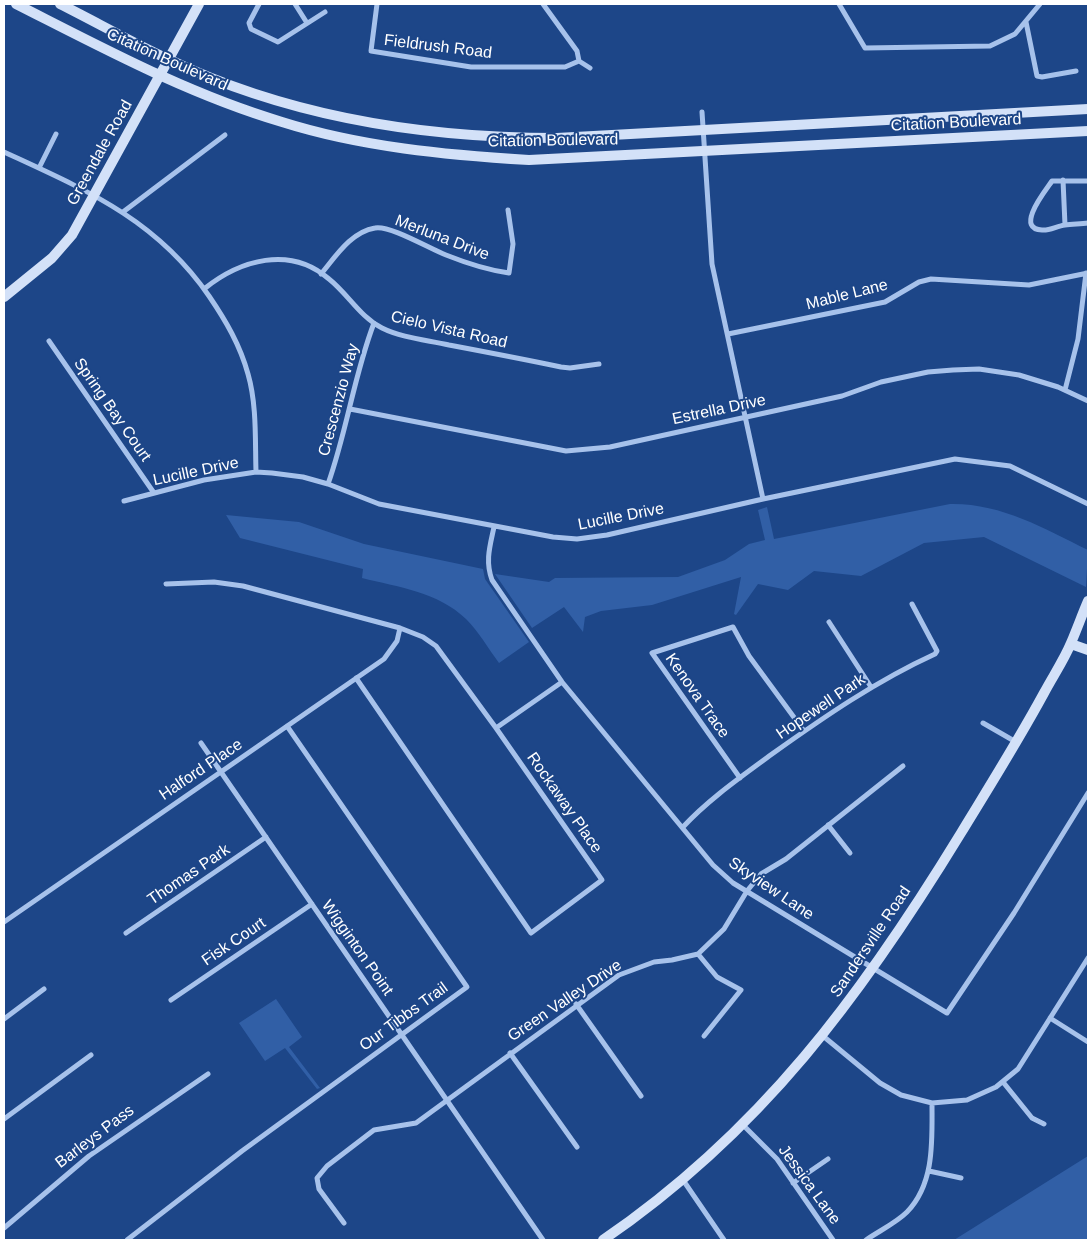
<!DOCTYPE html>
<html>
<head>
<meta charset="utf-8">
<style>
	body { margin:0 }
	#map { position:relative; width:1092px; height:1244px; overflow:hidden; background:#1d4688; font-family:Helvetica,sans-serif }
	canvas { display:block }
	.frame { position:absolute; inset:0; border:5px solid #fff; pointer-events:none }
</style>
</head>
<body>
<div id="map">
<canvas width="1092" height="1244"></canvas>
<div class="frame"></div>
</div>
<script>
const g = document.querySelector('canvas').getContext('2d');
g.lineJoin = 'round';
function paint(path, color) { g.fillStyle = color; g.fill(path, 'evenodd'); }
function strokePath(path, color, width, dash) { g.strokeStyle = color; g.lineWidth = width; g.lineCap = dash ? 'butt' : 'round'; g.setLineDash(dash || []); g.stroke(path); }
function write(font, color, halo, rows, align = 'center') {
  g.font = font + ' Helvetica,sans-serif'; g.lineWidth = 4; g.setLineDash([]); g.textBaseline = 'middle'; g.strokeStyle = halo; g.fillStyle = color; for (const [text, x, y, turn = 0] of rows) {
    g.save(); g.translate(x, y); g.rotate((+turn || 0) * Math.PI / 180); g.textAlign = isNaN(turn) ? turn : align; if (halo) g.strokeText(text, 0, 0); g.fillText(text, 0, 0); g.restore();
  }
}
const green = new Path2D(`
	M950,504C1001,503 1043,528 1088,550L1086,587L984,537L924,543L861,576L814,571L788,590L758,584L736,615L734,614L741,577L652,605L601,611L585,617L583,632L564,607L532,628L495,574L549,582L555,578L678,577L725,560L749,544L765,540L758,510L767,507L774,539Z
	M226,515L299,522L364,544L483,569L485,579L529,642L499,663C488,648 479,632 466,619C438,592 398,587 362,578L363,569L240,538Z
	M276,999L302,1037L289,1047L320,1088L317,1089L285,1048L265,1061L239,1023Z
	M1088,1156V1240H954Z`);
const street = new Path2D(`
	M259,4L249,23L251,29L278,42L325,12
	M295,4L307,23
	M377,4L371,51L471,67H565L579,61
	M543,4L577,51L579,61
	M839,4L865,48L990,46L1015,34L1040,4
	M1026,22L1037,76L1042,77L1076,71
	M579,61L590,68
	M702,112L712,264L763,499
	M4,152C86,190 156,219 209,296C226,321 240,345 248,374C257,405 255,441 256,472
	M39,168L56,134
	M1063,180L1065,225
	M1088,181H1052C1046,190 1014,229 1042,230C1049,231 1057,226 1065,225C1072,224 1080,224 1088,223
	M123,212L225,135
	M321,274C336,256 351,232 375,228C390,225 430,249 446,255C466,263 487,270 509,273L513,244L508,210
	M204,289C240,260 290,245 329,279C348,294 360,317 382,328C402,338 427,340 449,345C486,352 523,359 561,367L570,368L599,364
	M728,334L885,302L919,282L931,279L1029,285L1088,273
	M49,341L154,493
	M1065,390L1078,339L1086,273
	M350,409L566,451L610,447L842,396L881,382L928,372L953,370L979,369L1019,375L1058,387L1088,401
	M328,484C347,431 354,375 374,323
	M124,501L204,480L256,472L272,473L303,477L328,484L379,504L553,537L577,539L607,535L763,499L955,459L1010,466L1088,504
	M494,527C490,546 485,561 492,580L562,682L713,865L733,883L947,1013L1014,913L1088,793
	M166,584L214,582L243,586L400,628L423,637L436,646L496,728L602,880L531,933L356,678
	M829,622L871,687
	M983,723L1016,742
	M496,728L562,682
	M201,743L543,1240
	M740,778L652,653L733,627L749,656L804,731
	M828,825L850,853
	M683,827C709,799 741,777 772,754C824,717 876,681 935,654L937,651L912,604
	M4,922L384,659L397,641L400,628
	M126,933L266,837
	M698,954L717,977L741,990L704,1036
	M171,1000L312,904
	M576,1004L641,1096
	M1050,1018L1088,1042
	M4,1019L44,989
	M823,1036L880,1083L901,1095L932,1103L967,1100L996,1087L1018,1069L1088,958
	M510,1053L577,1147
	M1003,1082L1032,1118L1044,1124
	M4,1119L91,1055
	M743,1125L777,1159L833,1240
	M929,1171L961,1178
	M683,1180L724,1240
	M793,1183L828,1159
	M344,1223L319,1189L317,1178L327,1166L374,1130L416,1123L619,975L654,962L672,960L698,954L724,929L747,891L761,874L786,859L903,766
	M4,1228L89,1156L208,1074
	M127,1240L242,1151L467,987L287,726
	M866,1240C879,1231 896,1223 907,1212C935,1183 932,1140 932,1103`);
const secondary = new Path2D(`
	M16,4C103,48 188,94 282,122C361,147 446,155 529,160L1088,131
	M60,4C96,22 131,42 168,59C289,117 424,138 557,138L1088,109
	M4,297L52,258L72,235L199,4
	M1071,644L1088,650
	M603,1240C761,1132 862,995 961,833C989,787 1018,741 1044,693C1053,676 1064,660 1071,643C1077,629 1082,615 1088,601`);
const streetNames = [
	["Fieldrush Road",438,47,7],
	["Citation Boulevard",167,60,24],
	["Citation Boulevard",956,123,-3],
	["Citation Boulevard",553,141,-1],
	["Greendale Road",100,153,-61],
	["Merluna Drive",442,238,21],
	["Mable Lane",847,295,-14],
	["Cielo Vista Road",449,330,13],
	["Crescenzio Way",339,400,-75],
	["Spring Bay Court",112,410,55],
	["Estrella Drive",719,410,-12],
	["Lucille Drive",196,472,-12],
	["Lucille Drive",621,517,-11],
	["Kenova Trace",697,696,55],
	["Hopewell Park",821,707,-34],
	["Halford Place",201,770,-34],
	["Rockaway Place",564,803,55],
	["Thomas Park",189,875,-34],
	["Skyview Lane",771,889,34],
	["Fisk Court",234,942,-34],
	["Sandersville Road",871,942,-56],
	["Wigginton Point",357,948,55],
	["Green Valley Drive",565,1001,-34],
	["Our Tibbs Trail",404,1017,-36],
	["Barleys Pass",95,1137,-37],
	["Jessica Lane",809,1185,54]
];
paint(green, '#315fa6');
strokePath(street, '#a7c2eb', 5);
strokePath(secondary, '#d3e1f8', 10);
write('16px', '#fff', '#1d4688', streetNames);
</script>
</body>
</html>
